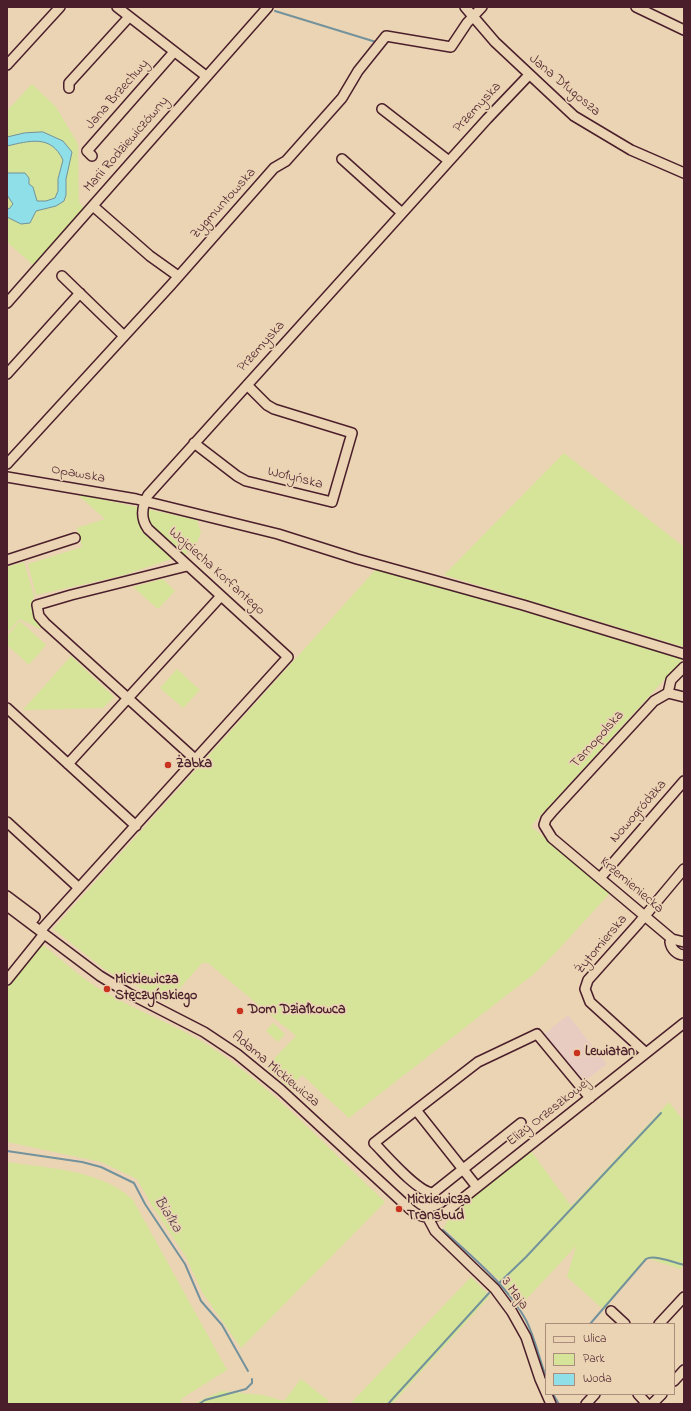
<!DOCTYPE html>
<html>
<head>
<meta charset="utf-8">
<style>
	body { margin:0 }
	#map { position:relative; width:691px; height:1411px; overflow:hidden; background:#ebd4b4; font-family:"Indie Flower",sans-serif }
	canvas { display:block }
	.frame { position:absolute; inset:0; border:8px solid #4a1f2b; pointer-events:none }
	.legend { position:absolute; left:545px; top:1323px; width:130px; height:72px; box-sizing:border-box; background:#ebd4b4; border:1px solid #ab8c7d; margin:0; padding:5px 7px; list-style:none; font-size:12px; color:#4a1f2b }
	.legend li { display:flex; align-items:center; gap:8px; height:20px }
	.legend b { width:20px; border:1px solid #ab8c7d }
</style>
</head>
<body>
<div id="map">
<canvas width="691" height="1411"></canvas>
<div class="frame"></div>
<ul class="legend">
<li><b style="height:5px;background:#ebd4b4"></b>Ulica</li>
<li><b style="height:11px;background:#d5e498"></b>Park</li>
<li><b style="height:11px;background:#8edfe7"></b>Woda</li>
</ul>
</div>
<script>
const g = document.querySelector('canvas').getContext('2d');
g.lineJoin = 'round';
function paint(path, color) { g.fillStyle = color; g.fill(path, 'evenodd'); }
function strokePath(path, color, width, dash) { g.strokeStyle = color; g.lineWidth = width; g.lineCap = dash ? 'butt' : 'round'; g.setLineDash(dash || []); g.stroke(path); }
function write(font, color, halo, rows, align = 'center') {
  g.font = font + ' "Indie Flower",sans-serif'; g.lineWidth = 3.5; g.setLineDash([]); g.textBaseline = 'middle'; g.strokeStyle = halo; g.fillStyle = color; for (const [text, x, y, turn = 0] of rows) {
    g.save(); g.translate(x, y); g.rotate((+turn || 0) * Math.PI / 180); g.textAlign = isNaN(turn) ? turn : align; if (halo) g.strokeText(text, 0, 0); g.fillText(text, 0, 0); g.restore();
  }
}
const built = new Path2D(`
	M568,1015L607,1064L576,1088L537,1040Z`);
const green = new Path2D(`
	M32,84L56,107L78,144L79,202L84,209L34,266L7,242V111Z
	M564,453L684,547V647L444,575Z
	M77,494L197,520L201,533L196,545L186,554L124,575L36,595L28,564L82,547L77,528L105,519Z
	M24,562L34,596L31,606L40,624V629L20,619L7,633V567Z
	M377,568L683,659L531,826L610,893L558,950L535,973L349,1118L302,1075L289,1088L266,1067L296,1036L208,963H202L168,1002L107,971L53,929Z
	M163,579L175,591L158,609L133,587Z
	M20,621L46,645L29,665L7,645V636Z
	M71,656L114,697L103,708L23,710Z
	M177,669L200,690L183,708L160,688Z
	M43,945C62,960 82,979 103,991C138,1012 177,1025 211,1047C273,1088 331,1151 385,1202L241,1348L202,1292L186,1257L151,1204L137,1179L101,1162L7,1142V988Z
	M273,1023L285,1034L278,1042L266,1031Z
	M669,1102L682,1119L684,1116V1265L680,1269L647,1258L604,1310L567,1277L576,1246L520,1306L499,1280L444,1228L449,1217L531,1151L571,1206Z
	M7,1162C48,1168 102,1170 133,1200L227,1370L181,1399L182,1404H7Z
	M471,1277L490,1296L392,1404H350Z
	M301,1379L328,1400V1404H192L222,1391L262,1395L284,1401Z`);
const water = new Path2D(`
	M43,132L63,141L72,152L66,179V195L64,201L56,206L36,211L30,223L21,224L7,217V208L9,209L13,204L7,195V173H25L29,178V184L33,187L37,201H46L55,198L58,191V179L63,160C51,134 29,141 7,146V137L24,133Z`);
const stream = new Path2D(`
	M259,7L260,8
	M275,11L376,42
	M7,1151L82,1162L101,1167L134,1183L145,1204L185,1264L201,1301L222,1325L248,1371
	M443,1230C472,1257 506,1284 526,1320C535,1338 539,1358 546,1377
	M497,1285L526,1257L661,1113
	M590,1324L646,1259C654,1254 675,1263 684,1265
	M553,1394L559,1404
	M199,1404L205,1400L246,1389L252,1383V1379
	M388,1404L489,1293`);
const minor = new Path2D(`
	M117,7L206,76
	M465,7L495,42L574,116L631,150L684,173
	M636,7L684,30
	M7,65L60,7
	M69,88V83L129,17
	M382,109L449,161
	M92,156L87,151L174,52
	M342,159L402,213
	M93,206L150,256L178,276
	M62,276L124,336
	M7,303L268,7
	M7,374L80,293
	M194,443L237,476L246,481L332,502L352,433L274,409L267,405L247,385
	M7,464L171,285L274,168L286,161L342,98L358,71L386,36L451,47L467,23L482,7
	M7,477L136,499L278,534L357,559L523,605L684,654
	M7,560L75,538
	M187,566L71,595L37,605L39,616L45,623L196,760
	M684,667L671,680L668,693L654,701L552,812L546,819L544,825L552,838L672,939L684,942
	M668,693L684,697
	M7,708L136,826
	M68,764L221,596
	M7,822L79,888
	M600,878L684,781
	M7,896L35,917L30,923
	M7,906L100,976L128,993L204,1032L237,1054L281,1090L411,1210C423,1220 434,1219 447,1211L684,1023
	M40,931L288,657L148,529C140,518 142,506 148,495L487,119L529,75
	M672,939L670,942C671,949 677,955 684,955
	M7,980L44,934
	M646,1053L590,1002L585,989L588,980L638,924L684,869
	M416,1110L478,1062L537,1034L590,1098
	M477,1187L416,1110L374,1143C386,1155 417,1192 433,1193L521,1123
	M428,1218L435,1231L495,1289L512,1312L526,1337L540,1379L551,1404
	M611,1311L625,1324
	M659,1324L684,1297
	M674,1381L684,1370
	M638,1394L647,1404
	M586,1404L595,1394
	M652,1404L662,1394`);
const markers = [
	[168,765,4,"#c8321e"],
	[107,989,4,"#c8321e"],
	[240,1011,4,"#c8321e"],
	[577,1053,4,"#c8321e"],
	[399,1209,4,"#c8321e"]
];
const streetNames = [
	["Jana Długosza",564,86,40],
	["Jana Brzechwy",118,95,-49],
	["Przemyska",478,108,-47],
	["Marii Rodziewiczówny",127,145,-49],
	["Zygmuntowska",224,204,-48],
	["Przemyska",262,347,-48],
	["Opawska",78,475,10],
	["Wołyńska",295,479,14],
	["Wojciecha Korfantego",216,572,42],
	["Tarnopolska",598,740,-48],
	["Nowogródzka",639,812,-49],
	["Krzemieniecka",631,886,40],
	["Żytomierska",602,945,-50],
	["Adama Mickiewicza",275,1070,40],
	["Elizy Orzeszkowej",549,1113,-38],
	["3 Maja",514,1294,54]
];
const poiNames = [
	["Żabka",176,765],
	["Mickiewicza",115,981],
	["Stęczyńskiego",115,997],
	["Dom Działkowca",248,1011],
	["Lewiatan",585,1053],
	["Mickiewicza",407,1201],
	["Transbud",407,1217]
];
const waterNames = [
	["Białka",167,1215,58]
];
paint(built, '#e8ccc1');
paint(green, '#d5e498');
paint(water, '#8edfe7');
strokePath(water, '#73929c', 1);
strokePath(stream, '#73929c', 2);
strokePath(minor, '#4a1f2b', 12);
strokePath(minor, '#ebd4b4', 9);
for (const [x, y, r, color] of markers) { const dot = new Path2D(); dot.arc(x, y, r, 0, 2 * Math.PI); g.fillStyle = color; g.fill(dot); strokePath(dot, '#ebd4b4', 1.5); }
write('14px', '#4a1f2b', '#ebd4b4', streetNames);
write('bold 14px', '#4a1f2b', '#ebd4b4', poiNames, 'left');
write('italic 15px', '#543c47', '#ebd4b4', waterNames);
</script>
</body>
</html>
